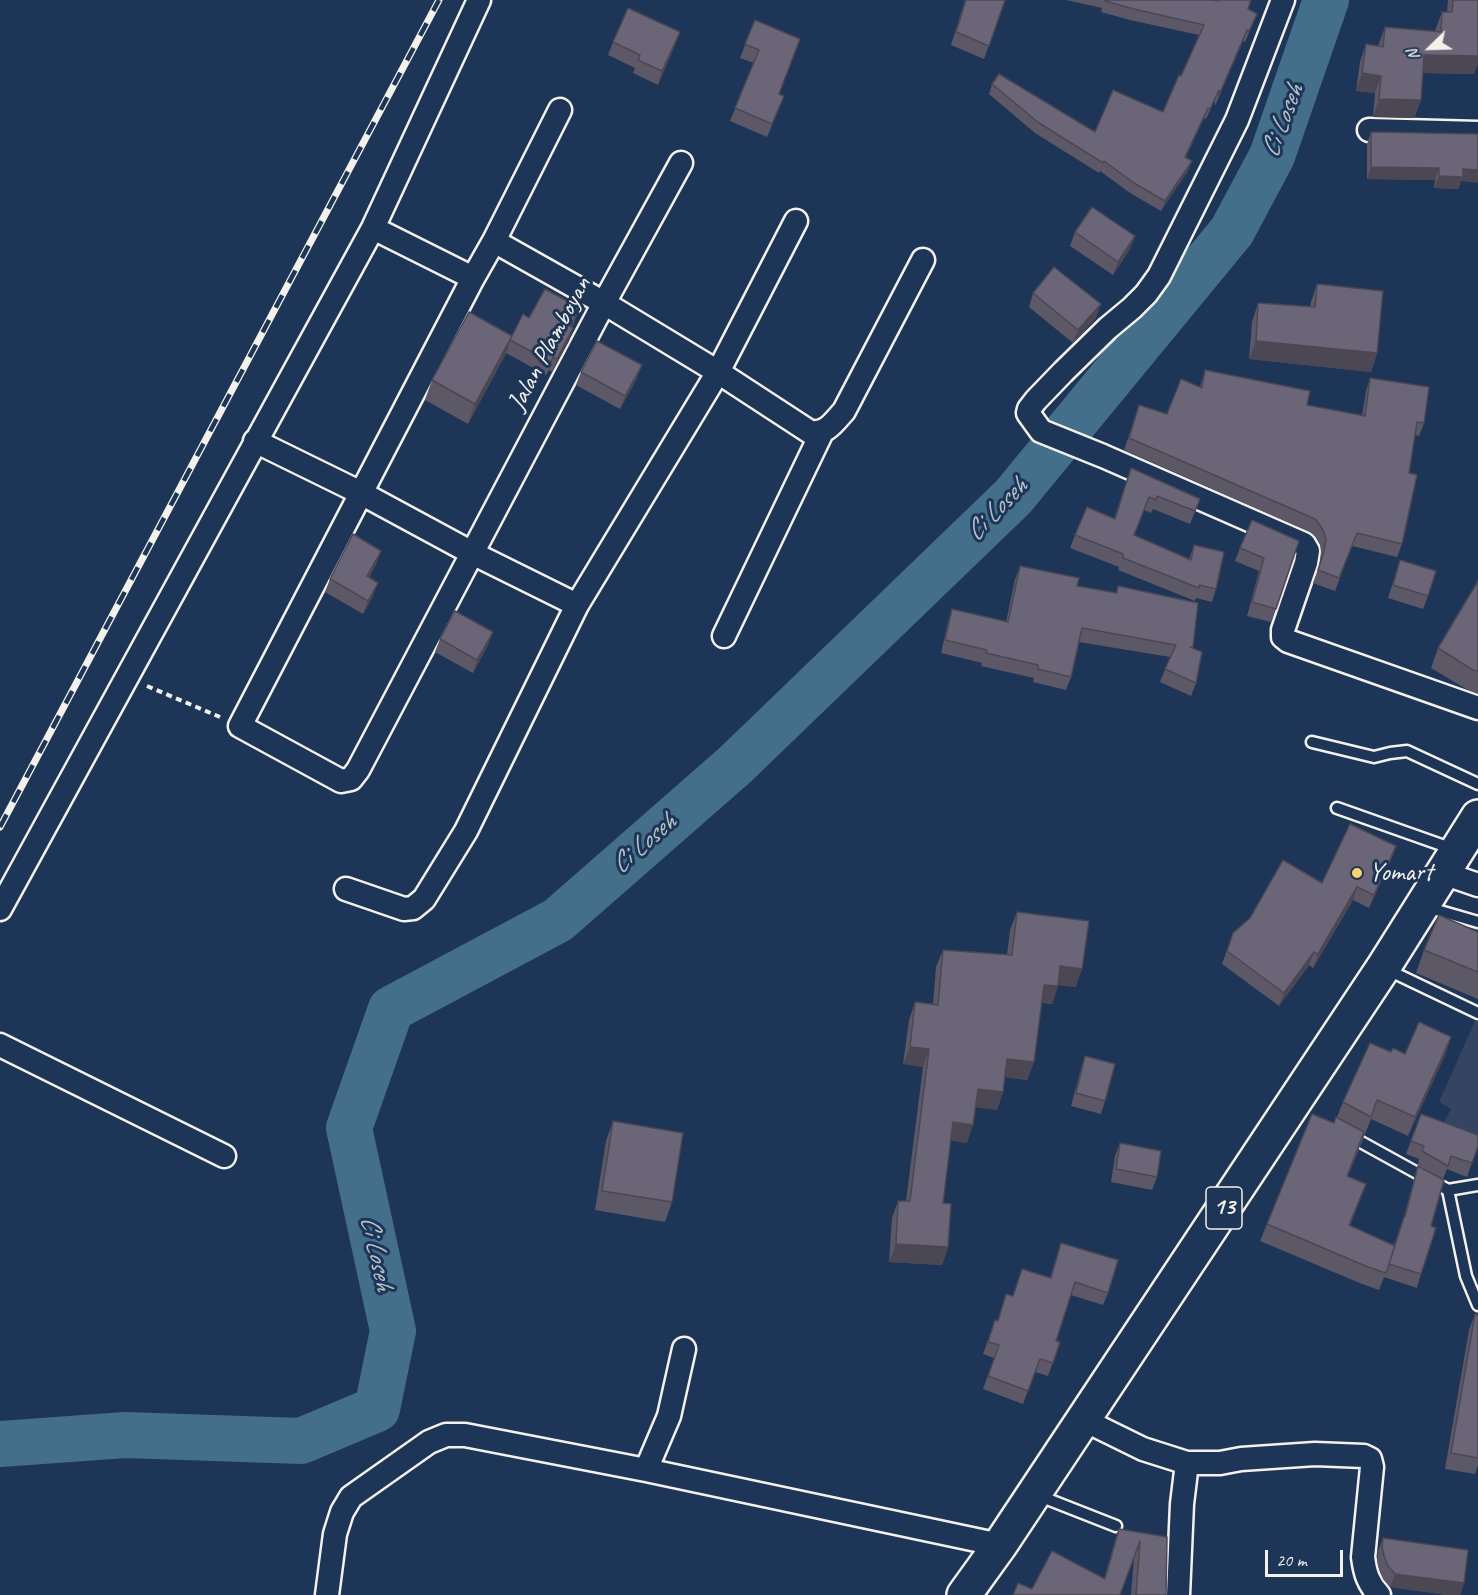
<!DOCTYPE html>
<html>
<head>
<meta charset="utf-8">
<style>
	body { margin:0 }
	#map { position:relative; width:1478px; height:1595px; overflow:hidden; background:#1d3557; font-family:Caveat,sans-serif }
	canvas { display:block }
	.north { position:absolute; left:1400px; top:18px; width:60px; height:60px; -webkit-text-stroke:4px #1d3557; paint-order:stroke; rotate:247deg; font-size:16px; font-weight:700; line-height:24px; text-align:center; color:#f4f1e8 }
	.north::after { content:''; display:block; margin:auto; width:21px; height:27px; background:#f4f1e8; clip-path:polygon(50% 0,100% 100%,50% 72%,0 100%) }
	.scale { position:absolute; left:1265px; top:1550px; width:78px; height:27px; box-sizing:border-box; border:3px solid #f4f1e8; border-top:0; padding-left:8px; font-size:18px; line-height:21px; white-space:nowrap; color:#f4f1e8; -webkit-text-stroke:4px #1d3557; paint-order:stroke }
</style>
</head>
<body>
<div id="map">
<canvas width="1478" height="1595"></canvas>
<div class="north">N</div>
<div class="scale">20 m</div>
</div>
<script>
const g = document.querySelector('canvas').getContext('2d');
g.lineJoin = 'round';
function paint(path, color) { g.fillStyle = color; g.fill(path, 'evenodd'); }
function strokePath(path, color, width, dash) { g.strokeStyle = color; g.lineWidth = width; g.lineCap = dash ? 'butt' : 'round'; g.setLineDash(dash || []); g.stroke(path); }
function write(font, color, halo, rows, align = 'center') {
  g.font = font + ' Caveat,sans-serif'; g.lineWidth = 6; g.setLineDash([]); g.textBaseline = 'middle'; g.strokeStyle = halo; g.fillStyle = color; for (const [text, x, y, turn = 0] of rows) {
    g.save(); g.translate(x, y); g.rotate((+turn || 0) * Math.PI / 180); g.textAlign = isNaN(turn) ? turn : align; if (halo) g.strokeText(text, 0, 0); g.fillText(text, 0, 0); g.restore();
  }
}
const built = new Path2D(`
	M1478,1014V1138L1440,1129L1451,1109L1439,1102Z`);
const river = new Path2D(`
	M0,1444L125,1435L301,1441L377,1409L393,1331L349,1128L391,1009L558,920L735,765L1013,497L1232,231L1272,156L1326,0`);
const path = new Path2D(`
	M147,686L220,717`);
const lane = new Path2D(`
	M1312,742L1374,757L1390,753L1407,751L1478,784
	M1337,808L1453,849
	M1426,907L1478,922
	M1386,969L1478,1013
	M1350,1136L1448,1190L1466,1276L1478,1305
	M1448,1190L1478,1185
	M1037,1495L1116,1526`);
const street = new Path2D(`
	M1283,0L1237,120L1159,276L1146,294L1132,308L1108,328L1063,372L1036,400L1029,409L1028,413L1041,431L1103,456L1304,544L1308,551L1306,563L1283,630V637L1288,641L1478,708
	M1369,130L1478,133
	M373,228L473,278L494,241L560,110
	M494,241L604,303L718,372L796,221
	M473,278L240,726L341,781L351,779L358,770L604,303L681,163
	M255,441L361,493L472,553L577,605
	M724,636L822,432
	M1443,873L1478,885
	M346,889L404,909L413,908L424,899L466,831L577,605L718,372L810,432C827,434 833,423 844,411L923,260
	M0,909L373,228L479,0
	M0,1045L224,1156
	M1084,1420L1143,1449L1187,1463H1220L1241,1459L1315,1454L1364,1456L1370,1459L1372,1467L1363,1557C1365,1573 1368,1583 1379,1595
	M646,1470L669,1416L684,1349
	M327,1595L335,1534L342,1512L351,1497L429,1442L446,1435H465L646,1470L1000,1545
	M1178,1595L1182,1504L1187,1463`);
const highway = new Path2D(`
	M964,1595L1000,1545L1383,968L1478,817`);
const rail = new Path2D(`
	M0,827L439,0`);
const wall = new Path2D(`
	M965,0H1005L984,59L951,45Z
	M1066,0H1213L1248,9L1257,14L1245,42L1243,41L1215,106V100L1206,119L1204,118L1186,157L1188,171L1161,211L1130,193L1100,171L1099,173L1035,133L989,94L992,84L1095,132L1163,112L1181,76L1199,35L1130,20L1101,12L1102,8Z
	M1448,0H1478L1474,74L1423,73L1421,100L1414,118L1373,117L1375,93L1356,91L1360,62L1366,44L1378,46L1385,27L1435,31L1442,12H1447Z
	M755,20L779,94V109L767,137L730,121L754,63L740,58Z
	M680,32L675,45L658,85L633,73L635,68L608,55L613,42Z
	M1371,132L1461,181L1458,189L1434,188L1435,180L1367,179V144Z
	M1075,232L1135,236L1130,249L1113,275L1070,246Z
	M1317,284L1377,353L1371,372L1249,359L1252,322L1258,303L1310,307L1311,302Z
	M1033,293L1096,318L1073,343L1029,307Z
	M529,318L575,321L572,327L569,341L552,372L549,370L546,375L506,353L468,424L425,400L432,380L512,336Z
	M642,365L637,378L620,409L576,385L581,372Z
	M1205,370L1307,405L1362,416L1366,391L1370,378L1424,423L1419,436L1415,435L1409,473L1402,544L1397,557L1352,546L1335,591L1313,583L1319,567L1321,552L1320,544L1316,537L1310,532L1124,450L1139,405L1167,414L1200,387Z
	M1131,468L1200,499L1190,524L1153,509L1151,513L1144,510L1134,536L1189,559L1194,545L1216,589L1212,602L1196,598L1195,601L1118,570L1119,567L1070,548L1075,535L1114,519Z
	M1299,541L1271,622L1247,616L1259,571L1235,561L1240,548Z
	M381,551L376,564L369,578L373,596L363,614L325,592L330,579Z
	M1400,560L1428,596L1423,609L1388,598Z
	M1020,566L1077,586L1116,593L1118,586L1193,648L1196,683L1191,696L1160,682L1170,657L1079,642L1071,677L1066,690L1033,682L1034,678L981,666L982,663L941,653L948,622L952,609L1006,622L1015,579Z
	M1478,581V694L1466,689L1431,668L1438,648Z
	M440,639L488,645L473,673L435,652Z
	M1396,846L1391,860L1369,908L1353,900L1313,968L1309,965L1279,1006L1222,964L1233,933L1322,883Z
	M1017,912L1076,987L1058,985L1052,1004L1042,1003L1034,1062L1027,1080L1005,1077L1003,1092L997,1110L976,1107L967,1143L950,1140L943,1203L948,1247L942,1265L889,1262L892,1218L898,1201H906L923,1067L903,1064L909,1020L915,1002L933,1004L936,967L943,950L1007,955L1010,930Z
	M1478,932V999L1416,973L1424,950Z
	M1451,1037L1445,1055L1408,1136L1371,1119L1348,1176L1366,1184L1350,1226L1394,1245L1404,1217L1414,1180L1418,1166L1431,1226L1421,1274L1417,1288L1384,1277L1379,1290L1362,1284L1260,1241L1267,1224L1337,1117L1343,1102L1391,1052L1405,1054Z
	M1085,1056L1105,1101L1101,1114L1071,1106L1081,1069Z
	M1421,1114L1478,1146L1467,1177L1447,1169L1443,1179L1418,1165L1419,1159L1406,1154Z
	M613,1121L672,1202L665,1222L595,1210L606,1141Z
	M1120,1143L1157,1177L1152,1190L1111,1182L1115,1156Z
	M1061,1243L1108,1293L1103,1305L1071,1295L1056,1341L1060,1342L1048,1376L1035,1372L1023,1404L983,1389L994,1358L983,1354L995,1320L997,1321L1012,1296L1050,1278Z
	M1475,1314L1478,1315V1465L1475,1474L1445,1469L1469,1330Z
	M1119,1529L1167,1537L1166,1595H1131L1134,1557L1120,1595L1032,1589L1104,1579L1114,1544Z
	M1383,1538L1464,1583L1460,1595H1447L1390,1587L1383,1579L1379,1569L1377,1560L1378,1551Z`);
const shadedWall = new Path2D(`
	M1247,30L1243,41L1215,106L1219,95Z
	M680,32L675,45L658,85L662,71Z
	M1424,55L1478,56V64L1474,74L1418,73Z
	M1362,73L1381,76L1375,93L1356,91Z
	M1219,90L1215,100L1206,119L1210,109Z
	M784,96L779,109L767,137L772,124Z
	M1379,99L1421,100L1414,118L1373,117Z
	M1208,108L1204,118L1181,167L1185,157Z
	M1192,161L1188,171L1161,211L1165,201Z
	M1371,167L1439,168L1435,180L1367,179Z
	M1463,169L1478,170V183L1461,181L1458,189L1434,188L1439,176Z
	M1135,236L1130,249L1113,275L1118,262Z
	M1101,304L1096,318L1073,343L1078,330Z
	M580,308L575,321L565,339L570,326Z
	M573,328L569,341L552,372L557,359Z
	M512,336L505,356L468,424L475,404Z
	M1256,341L1377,353L1371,372L1249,359Z
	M642,365L637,378L620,409L625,396Z
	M381,551L376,564L362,590L367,576Z
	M378,583L373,596L363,614L368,601Z
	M493,632L488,645L473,673L477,660Z
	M1396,846L1391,860L1369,908L1374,895Z
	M1357,887L1353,900L1313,968L1318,954Z
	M1314,952L1309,965L1279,1006L1284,993Z
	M1060,966L1082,969L1076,987L1054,984Z
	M1044,985L1058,986L1052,1004L1038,1002Z
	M1451,1037L1445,1055L1408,1136L1415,1117Z
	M910,1047L929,1049L923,1067L903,1064Z
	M1007,1059L1034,1062L1027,1080L1001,1077Z
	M978,1089L1003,1092L997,1110L972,1107Z
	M953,1122L973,1125L967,1143L946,1140Z
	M896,1244L948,1247L942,1265L889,1262Z
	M1395,1574L1464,1583L1460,1595H1447L1390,1587Z`);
const building = new Path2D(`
	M966,0H1005L989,46L956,32Z
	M1105,0H1213L1218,1V0H1251L1248,9L1257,14L1249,31L1247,30L1219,95V90L1210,109L1208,108L1185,157L1192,161L1165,201L1134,183L1104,161L1103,163L1039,123L992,84L999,74L1095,132L1113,90L1163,112L1179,75L1181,76L1204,25L1134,9L1105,1Z
	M1453,0H1478V56L1424,55L1421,100L1379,99L1381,76L1362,73L1366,44L1383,47L1385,27L1441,32L1442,12H1452Z
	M628,8L680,32L662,71L638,60L640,55L613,42Z
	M755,20L800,39L779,94L784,96L772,124L735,108L759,50L745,44Z
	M1371,132L1478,134V170L1463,169V177L1439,176V168L1371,167Z
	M1092,207L1135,236L1118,262L1075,232Z
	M1054,267L1101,304L1078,330L1033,293Z
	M1317,284L1383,291L1377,353L1256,341L1258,303L1315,307Z
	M545,289L580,308L570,326L573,328L557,359L553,357L551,362L510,340L523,314L529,318Z
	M469,312L512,336L475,404L432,380Z
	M597,341L642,365L625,396L581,372Z
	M1205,370L1310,391L1307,405L1365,416L1370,378L1429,387L1424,423L1417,422L1409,473L1417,475L1402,544L1357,533L1339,578L1318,570L1323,555L1326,540L1324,532L1320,525L1315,519L1129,438L1139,405L1167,414L1181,379L1202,388Z
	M1131,468L1200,499L1195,511L1157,496L1156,500L1149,497L1134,535L1191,560L1194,545L1224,552L1216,589L1199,585V588L1123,558V554L1075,535L1087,507L1115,519Z
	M1252,520L1299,541L1276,609L1252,602L1264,558L1240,548Z
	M353,534L381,551L367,576L378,583L368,601L330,579Z
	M1400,560L1436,571L1428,596L1393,585Z
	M1020,566L1079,578L1077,586L1117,593L1118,586L1198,603L1193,647H1190L1202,652L1196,683L1165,669L1176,645L1082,628L1071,677L1038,669V665L986,653L987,650L945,640L952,609L1008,622Z
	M1478,581V671L1473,670L1438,648Z
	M455,611L493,632L477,660L440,639Z
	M1350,824L1396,846L1374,895L1357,887L1318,954L1314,952L1284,993L1227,951L1233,933L1250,918L1283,860L1322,883Z
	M1017,912L1089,921L1082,969L1060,966L1058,986L1044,985L1034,1062L1007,1059L1003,1092L978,1089L973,1125L953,1122L943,1203L951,1204L948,1247L896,1244L898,1201H910L929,1049L910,1047L915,1002L938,1005L943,950L1012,955Z
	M1439,915L1478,932V972L1424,950Z
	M1419,1022L1451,1037L1415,1117L1377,1100L1371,1117L1343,1102L1370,1043L1391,1052L1393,1048L1405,1054Z
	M1085,1056L1115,1064L1105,1101L1076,1093Z
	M1312,1114L1334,1123L1336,1117L1364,1132L1347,1176L1366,1184L1349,1225L1395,1246L1386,1273L1368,1267L1267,1224Z
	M1421,1114L1478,1135V1146L1472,1163L1451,1156L1448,1166L1422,1151L1424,1146L1411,1141Z
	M613,1121L683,1133L672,1202L602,1191Z
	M1120,1143L1161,1151L1157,1177L1116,1169Z
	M1418,1166L1444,1180L1431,1226L1436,1228L1421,1274L1389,1264L1404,1217H1405Z
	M1061,1243L1118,1260L1108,1293L1075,1282L1056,1341L1060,1342L1053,1363L1040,1359L1028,1391L988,1376L999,1345L988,1342L995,1320L998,1321L1006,1294L1013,1296L1022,1269L1051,1278Z
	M1475,1314L1478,1315V1458L1451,1453Z
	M1119,1529L1167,1537L1166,1595H1136L1140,1541L1120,1595H1013L1018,1583L1032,1589L1052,1551L1105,1579Z
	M1383,1538L1468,1550L1464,1583L1395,1574L1388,1566L1384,1556L1382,1547Z`);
const markers = [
	[1357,873,6,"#ffd166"]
];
const shields = [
	[1224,1208,36]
];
const shieldNames = [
	["13",1224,1208]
];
const streetNames = [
	["Jalan Plamboyan",550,344,-62]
];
const poiNames = [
	["Yomart",1369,873]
];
const waterNames = [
	["Ci Loseh",1283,121,-69],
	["Ci Loseh",997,510,-46],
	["Ci Loseh",644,844,-41],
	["Ci Loseh",376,1253,78]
];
paint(built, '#344461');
strokePath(river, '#446f8b', 46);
strokePath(lane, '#f4f1e8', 15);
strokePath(street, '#f4f1e8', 27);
strokePath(highway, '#f4f1e8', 38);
strokePath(path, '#f4f1e8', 4, [6, 4.5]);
strokePath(lane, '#1d3557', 10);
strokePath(street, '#1d3557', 22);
strokePath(highway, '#1d3557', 33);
strokePath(rail, '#f4f1e8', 7);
strokePath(rail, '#1d3557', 4.5, [14]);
paint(wall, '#5c5866');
paint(shadedWall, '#4b4753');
paint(building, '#6b6677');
strokePath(building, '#4b4753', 1.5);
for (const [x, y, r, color] of markers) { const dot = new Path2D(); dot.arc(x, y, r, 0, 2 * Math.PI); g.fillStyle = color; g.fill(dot); strokePath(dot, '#1d3557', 2); }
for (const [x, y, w] of shields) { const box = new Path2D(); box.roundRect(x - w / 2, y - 21, w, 42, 4.5); g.fillStyle = '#1d3557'; g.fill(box); strokePath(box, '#f4f1e8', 1.5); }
write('bold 24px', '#f4f1e8', null, shieldNames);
write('26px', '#f4f1e8', '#1d3557', streetNames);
write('26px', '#f4f1e8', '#1d3557', poiNames, 'left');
write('italic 27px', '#b6c4c7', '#1d3557', waterNames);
</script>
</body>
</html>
